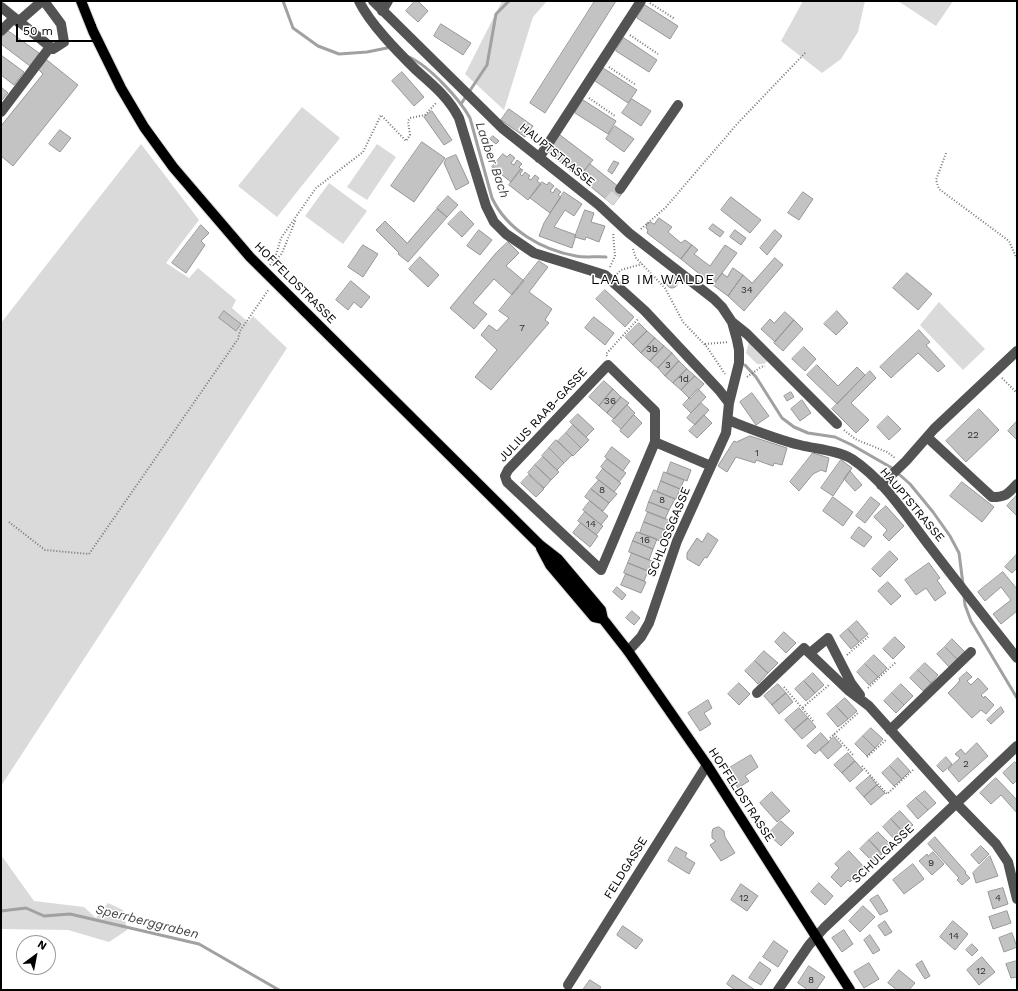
<!DOCTYPE html>
<html>
<head>
<meta charset="utf-8">
<style>
	body { margin:0 }
	#map { position:relative; width:1018px; height:991px; overflow:hidden; background:#fff; font-family:"Work Sans",sans-serif }
	canvas { display:block }
	.frame { position:absolute; inset:0; border:2px solid #000; pointer-events:none }
	.north { position:absolute; left:16px; top:935px; width:40px; height:40px; box-sizing:border-box; background:#fff; border:1px solid #999; border-radius:50%; rotate:32deg; font-size:11px; font-weight:700; line-height:16px; text-align:center; color:#000 }
	.north::after { content:''; display:block; margin:auto; width:14px; height:18px; background:#000; clip-path:polygon(50% 0,100% 100%,50% 72%,0 100%) }
	.scale { position:absolute; left:16px; top:24px; width:80px; height:18px; box-sizing:border-box; border:2px solid #000; border-top:0; padding-left:5px; font-size:12px; line-height:14px; white-space:nowrap; color:#000; -webkit-text-stroke:3px #fff; paint-order:stroke }
</style>
</head>
<body>
<div id="map">
<canvas width="1018" height="991"></canvas>
<div class="frame"></div>
<div class="north">N</div>
<div class="scale">50 m</div>
</div>
<script>
const g = document.querySelector('canvas').getContext('2d');
g.lineJoin = 'round';
function paint(path, color) { g.fillStyle = color; g.fill(path, 'evenodd'); }
function strokePath(path, color, width, dash) { g.strokeStyle = color; g.lineWidth = width; g.lineCap = dash ? 'butt' : 'round'; g.setLineDash(dash || []); g.stroke(path); }
function write(font, color, halo, rows, align = 'center') {
  g.font = font + ' "Work Sans",sans-serif'; g.lineWidth = 3; g.setLineDash([]); g.textBaseline = 'middle'; g.strokeStyle = halo; g.fillStyle = color; for (const [text, x, y, turn = 0] of rows) {
    g.save(); g.translate(x, y); g.rotate((+turn || 0) * Math.PI / 180); g.textAlign = isNaN(turn) ? turn : align; if (halo) g.strokeText(text, 0, 0); g.fillText(text, 0, 0); g.restore();
  }
}
const green = new Path2D(`
	M502,1H547L533,17L504,110L465,74Z
	M803,1H865L858,32L841,59L822,73L781,41Z
	M898,1H953L936,26Z
	M302,107L340,138L277,217L238,186Z
	M141,144L199,220L166,263L189,278L198,268L236,300L232,308L248,322L253,316L287,348L1,786V323Z
	M377,144L396,157L367,200L347,187Z
	M329,183L367,211L343,244L305,216Z
	M939,302L985,349L963,370L920,325Z
	M749,341L768,361L764,364H757L746,353Z
	M1,855L34,901L84,907L96,918L108,903L123,910L127,930L109,942L68,930L1,929Z`);
const stream = new Path2D(`
	M283,1L293,28L318,46L339,54L367,52L387,48
	M409,57C429,66 459,98 470,118L492,198C507,230 542,250 576,256C586,258 596,256 606,257
	M461,104L487,65L496,14L509,1
	M745,365L756,377L782,418L794,427L808,433L835,437L852,445L892,468L910,484L933,512L950,536L959,553L963,584
	M964,596L965,605L971,621L1017,698
	M1,911L26,908L44,916L70,914L199,944L279,990`);
const building = new Path2D(`
	M415,1H418L428,11L418,22L406,11Z
	M595,1H616L545,113L530,103Z
	M645,5L678,26L670,39L637,18Z
	M441,24L471,43L463,55L434,36Z
	M7,30L39,53L30,66L1,44V39Z
	M624,38L657,60L649,72L616,51Z
	M1,55L24,72L14,85L1,75Z
	M47,60L78,85L13,166L1,156V126L43,74L39,70Z
	M603,68L637,90L628,103L595,81Z
	M402,72L424,97L414,106L392,81Z
	M1,87L8,93L1,101Z
	M632,99L651,111L641,126L622,113Z
	M583,100L616,121L608,134L575,113Z
	M509,109L533,126L525,137L501,120Z
	M432,111L452,140L444,145L424,117Z
	M615,126L634,139L624,152L606,139Z
	M60,130L71,138L60,152L49,144Z
	M560,135L593,160L579,177L548,152Z
	M493,136L499,141L496,144L490,139Z
	M422,142L445,158L414,202L391,186Z
	M503,154L507,157L510,154L515,158L511,163L514,165L517,160L522,164L519,167L521,169L511,182L492,167Z
	M456,155L469,183L456,190L444,163L446,159Z
	M614,161L619,163L612,174L608,171Z
	M590,164L624,191L613,205L579,177Z
	M521,169L523,170L520,174L522,176L525,172L530,176L528,178L531,180L535,175L539,178L537,181L541,184L528,200L509,185Z
	M542,182L547,185L549,182L554,186L550,191L553,193L556,188L561,192L558,195L561,197L550,213L530,198Z
	M564,192L582,204L574,216L565,210L554,227L576,235L572,248L539,236L544,223Z
	M803,192L813,199L799,220L788,213Z
	M448,196L458,205L447,217L437,208Z
	M731,197L761,220L750,233L721,210Z
	M437,209L447,217L408,262L398,254L399,253L376,230L385,221L407,243Z
	M585,210L594,213L591,222L605,226L599,242L586,237L585,240L575,237Z
	M461,211L474,224L462,237L448,224Z
	M659,218L672,227L668,232L681,243L685,240L692,245L681,259L647,233L648,230L646,228L647,223L650,222L654,224Z
	M713,224L724,232L720,237L709,229Z
	M201,225L209,233L201,241L205,245L186,273L172,263Z
	M479,230L492,240L480,255L467,246Z
	M735,230L746,238L741,245L730,237Z
	M775,230L782,236L767,255L760,248Z
	M508,242L519,253L506,266L524,281L512,295L494,279L473,303L487,314L474,329L450,308L496,253Z
	M363,245L378,254L363,277L348,267Z
	M692,245L698,250L694,254L710,266L725,245L737,253L713,285L681,259Z
	M420,257L439,275L428,287L409,269Z
	M775,258L783,265L744,311L728,296L743,275L752,283Z
	M539,261L548,267L529,292L552,309L545,320L549,323L491,390L475,377L497,350L481,335L489,325L497,331L509,318L499,311Z
	M733,268L743,275L728,296L713,285L722,273L727,277Z
	M907,273L932,294L918,310L893,288Z
	M666 282a6 6 0 1 1 12 0a6 6 0 1 1-12 0Z
	M351,281L370,297L361,308L354,302L348,310L336,300Z
	M605,290L634,317L625,327L596,299Z
	M224,311L241,324L236,331L219,318Z
	M837,311L848,323L836,335L824,324Z
	M785,312L794,320L775,342L761,329L770,319L774,323Z
	M594,317L614,333L605,345L585,328Z
	M794,320L803,329L783,351L774,343Z
	M639,323L647,331L633,345L625,337Z
	M919,330L930,342L926,345L945,366L938,372L918,353L891,378L880,367Z
	M647,331L655,338L641,353L633,345Z
	M655,338L664,346L650,361L641,353Z
	M664,346L672,353L658,368L650,361Z
	M804,347L816,359L805,371L792,359Z
	M672,353L679,361L665,376L658,368Z
	M679,361L687,369L673,383L665,376Z
	M817,365L838,386L857,367L865,375L837,404L807,375Z
	M687,369L695,376L681,390L673,383Z
	M870,371L876,378L851,403L869,420L856,433L832,409Z
	M695,376L704,384L690,399L681,390Z
	M604,381L613,389L599,406L589,397Z
	M613,389L621,397L607,413L599,406Z
	M698,389L706,397L691,413L683,405Z
	M791,392L794,397L787,401L784,396Z
	M752,393L769,416L756,425L740,402Z
	M621,397L629,403L614,419L607,413Z
	M802,400L811,413L800,421L791,409Z
	M701,403L709,410L695,425L687,418Z
	M627,405L635,413L621,429L612,421Z
	M979,409L999,430L966,462L946,441Z
	M578,414L594,429L586,437L570,422Z
	M634,415L642,423L628,438L620,431Z
	M704,415L712,423L697,438L689,431Z
	M888,416L901,429L889,440L877,427Z
	M1017,421V440L1008,431Z
	M573,425L589,440L581,448L566,433Z
	M566,433L581,448L573,456L558,441Z
	M750,436L787,448L782,465L774,463L773,466L756,460L755,463L736,457L727,472L718,466L734,441L736,442Z
	M556,440L572,455L564,463L549,448Z
	M612,447L630,461L623,471L605,457Z
	M549,448L564,463L557,470L542,456Z
	M813,453L829,458L826,472L821,470L813,474L799,491L790,482Z
	M543,457L559,472L551,480L535,465Z
	M607,459L626,473L619,482L601,467Z
	M841,460L852,468L833,496L821,488Z
	M671,462L691,470L687,481L667,473Z
	M535,465L551,480L544,488L528,473Z
	M603,469L621,483L614,492L596,478Z
	M850,471L862,485L855,491L844,479Z
	M664,472L684,480L680,489L661,481Z
	M529,475L544,489L536,497L521,483Z
	M599,480L617,494L609,503L591,489Z
	M661,481L680,489L676,499L657,492Z
	M962,482L994,507L982,522L950,496Z
	M591,489L609,503L603,511L585,497Z
	M654,490L675,499L669,510L649,502Z
	M1017,495V516L1007,506Z
	M833,497L853,512L843,526L823,511Z
	M871,497L880,504L865,523L856,516Z
	M590,501L608,516L601,525L583,510Z
	M649,502L669,510L665,519L646,511Z
	M886,506L904,526L889,541L883,535L887,530L874,517Z
	M585,512L603,526L596,535L578,521Z
	M648,512L669,520L665,530L644,522Z
	M644,522L665,530L660,541L640,533Z
	M581,523L598,536L590,547L573,533Z
	M859,527L872,537L864,547L851,538Z
	M637,532L657,539L653,549L633,541Z
	M708,533L718,540L707,558L705,557L699,566L687,559V553L697,538L702,542Z
	M633,541L653,549L649,560L629,552Z
	M890,551L898,559L880,577L872,569Z
	M632,553L652,561L648,571L628,563Z
	M1017,554V568L1012,573L1005,567Z
	M628,563L648,571L644,581L624,573Z
	M929,563L940,578L937,580L946,593L935,601L926,588L916,595L905,580Z
	M1003,572L1017,589V611L1001,624L993,614L1011,600L1001,587L985,601L978,592Z
	M626,574L646,582L641,593L621,585Z
	M888,582L901,596L891,605L878,591Z
	M617,587L626,595L622,600L613,592Z
	M632,611L640,618L634,625L626,618Z
	M857,621L868,634L859,642L848,629Z
	M848,629L859,642L851,649L840,636Z
	M784,632L796,643L786,653L775,642Z
	M895,637L905,647L893,659L883,649Z
	M952,639L965,652L957,659L945,647Z
	M945,647L957,659L949,667L937,654Z
	M764,651L778,663L768,673L755,661Z
	M874,655L887,668L878,677L865,664Z
	M755,661L768,673L758,684L745,671Z
	M925,663L938,675L931,683L918,670Z
	M865,664L878,677L869,685L857,672Z
	M918,670L931,683L923,691L910,678Z
	M967,672L972,677L967,681L971,685L978,678L988,689L981,695L984,698L985,696L994,705L986,714L981,710L972,718L948,693L957,684L960,680L959,679Z
	M813,673L824,685L815,693L804,681Z
	M804,681L815,693L806,701L795,689Z
	M739,683L750,694L739,705L728,694Z
	M778,684L786,693L772,705L764,696Z
	M901,684L913,696L904,705L892,693Z
	M786,693L793,702L779,714L772,705Z
	M892,693L904,705L896,713L884,701Z
	M845,698L857,711L848,719L836,706Z
	M708,700L712,708L704,713L711,724L700,731L688,713Z
	M836,706L848,719L838,727L827,714Z
	M1001,707L1004,712L991,724L987,720Z
	M799,708L808,718L794,730L785,720Z
	M808,718L816,727L802,739L794,730Z
	M871,728L883,739L875,748L863,736Z
	M821,733L829,742L815,754L807,746Z
	M863,736L875,748L867,756L855,744Z
	M834,737L842,746L828,759L820,750Z
	M977,743L988,756L959,782L948,769L960,758L955,754L961,749L965,754Z
	M848,753L855,761L842,773L834,765Z
	M751,755L758,767L745,776L749,781L738,788L726,770Z
	M946,757L952,764L943,772L937,766Z
	M898,758L910,771L902,779L890,766Z
	M855,761L863,770L850,782L842,773Z
	M1015,762L1017,764V780L1013,784L1003,773Z
	M890,766L902,779L894,786L882,773Z
	M870,776L877,785L864,797L856,788Z
	M996,778L1017,800V813L1001,795L991,804L980,793Z
	M877,785L885,793L871,805L864,797Z
	M925,791L936,803L928,810L916,798Z
	M772,792L790,811L777,822L760,803Z
	M916,798L928,810L918,819L907,806Z
	M900,811L913,825L904,833L891,819Z
	M891,819L904,833L896,841L883,827Z
	M781,821L794,833L781,846L768,834Z
	M719,827L724,831L725,837L735,853L721,861L710,845L716,841L712,838V832L713,829Z
	M878,832L891,845L882,854L869,840Z
	M935,837L966,872L965,873L970,878L962,885L957,880L959,878L928,844Z
	M869,840L882,854L873,862L860,849Z
	M981,846L989,854L979,864L971,855Z
	M676,847L687,853L685,857L695,863L689,874L668,861Z
	M849,851L865,868L850,882L848,880L841,887L831,877L839,868L835,864Z
	M933,852L944,864L932,875L919,861L927,854L928,856Z
	M990,856L998,876L976,883L973,873Z
	M913,864L924,879L904,894L893,880Z
	M819,883L833,896L825,905L811,892Z
	M741,884L758,896L747,911L731,900Z
	M1003,888L1008,904L993,909L988,892Z
	M878,895L888,911L880,915L870,900Z
	M863,906L875,917L860,932L849,921Z
	M1007,911L1011,923L993,929L989,917Z
	M885,921L892,932L885,936L878,926Z
	M953,921L968,934L955,950L940,937Z
	M623,926L643,940L636,949L617,935Z
	M844,930L853,944L842,952L832,938Z
	M1012,933L1017,947L1004,952L999,938Z
	M870,935L880,950L873,954L864,940Z
	M774,941L788,951L778,967L763,957Z
	M972,944L978,950L972,956L966,950Z
	M982,957L995,972L979,985L967,970Z
	M922,961L930,976L925,979L916,965Z
	M1017,961V977L1011,978L1006,964Z
	M760,962L771,970L761,985L749,978Z
	M869,963L879,979L864,988L854,972Z
	M809,966L825,977L816,990H808L798,983Z
	M899,970L915,983L909,990H897L888,983Z
	M733,975L755,990H735L727,984Z
	M590,980L601,987L599,990H583Z`);
const minorTunnel = new Path2D(`
	M609,202L620,189`);
const path = new Path2D(`
	M650,3L675,19
	M630,35L658,54
	M609,67L636,85
	M589,98L615,116
	M946,153L936,180L939,189L1009,241L1017,259
	M641,229L666,207L737,124L806,52
	M633,249L636,258L665,288L683,322L707,347L725,374
	M270,265L275,258L281,238L316,188L363,152L381,115L406,141L410,135L408,121L410,118L425,115L437,102
	M271,266L282,253L296,219
	M610,267L615,256L613,233
	M617,274L621,270L642,264
	M705,344L729,342
	M607,356L606,354L639,318
	M747,377L761,367L765,366
	M1002,378L1017,393
	M844,430L855,439L887,452L895,458
	M9,522L45,550L89,554L238,339L240,331L269,289
	M847,655L869,636
	M784,687L802,708
	M868,688L896,662
	M813,721L802,708L829,685
	M834,734L854,756
	M830,738L859,712
	M867,757L887,739
	M862,766L887,794L913,770`);
const minor = new Path2D(`
	M359,1C370,24 398,52 416,70C433,85 449,98 459,118L486,206L494,222L506,234L534,253L605,275L645,311L719,390L729,403
	M373,1L502,128L599,205L629,233L714,299L722,307L732,322L737,340L739,350V363L729,403L726,433L677,541L649,623L641,637L628,651
	M1,7L53,49L64,42L61,24L44,1
	M382,11L388,1
	M18,22L42,1
	M1,31L14,18
	M1,112L50,47
	M539,158L641,1
	M620,189L678,105
	M732,322L747,334L837,424
	M728,420C751,429 775,439 800,445C816,449 837,450 852,459C885,481 907,517 931,548C959,585 988,621 1017,658
	M927,437L992,497C1006,497 1008,494 1017,484
	M655,442V411L608,365L508,470L505,476L507,482L601,570L655,442L711,466
	M881,485L906,461L934,429L1017,351
	M810,653L828,638L851,683L860,695
	M757,693L804,648L848,690L869,706L956,803L996,844L1008,862L1017,899
	M890,730L971,652
	M568,985L707,765
	M778,990L809,945L824,928L1017,746`);
const major = new Path2D(`
	M81,1L93,31L121,88L144,127L173,167L250,257L540,545L558,559L601,610L603,619L628,651L707,765L850,990
	M541,548L550,565L594,617L603,619`);
const numberNames = [
	["34",747,290],
	["7",522,328],
	["3b",652,349],
	["3",668,365],
	["1d",684,379],
	["36",610,401],
	["22",973,435],
	["1",757,453],
	["8",602,490],
	["8",662,500],
	["14",591,524],
	["16",645,540],
	["2",966,764],
	["9",931,863],
	["12",744,898],
	["4",998,898],
	["14",954,936],
	["12",981,971],
	["8",811,980]
];
const streetNames = [
	["HAUPTSTRASSE",557,155,39],
	["HOFFELDSTRASSE",295,283,45],
	["JULIUS RAAB-GASSE",543,415,-47],
	["HAUPTSTRASSE",912,505,50],
	["SCHLOSSGASSE",669,532,-68],
	["HOFFELDSTRASSE",741,795,57],
	["SCHULGASSE",883,854,-43],
	["FELDGASSE",626,868,-58]
];
const waterNames = [
	["Laaber Bach",492,160,71],
	["Sperrberggraben",147,922,14]
];
const quarterNames = [
	["LAAB IM WALDE",653,280]
];
paint(green, '#dadada');
strokePath(stream, '#a1a1a1', 3);
paint(building, '#c3c3c3');
strokePath(building, '#979797', 1);
strokePath(minorTunnel, '#d9d9d9', 10, [10, 5]);
strokePath(major, '#dbdbdb', 12);
strokePath(path, '#757575', 2, [1, 2]);
strokePath(minor, '#535353', 10);
strokePath(major, '#000', 10);
write('10px', '#313131', null, numberNames);
write('12px', '#000', '#fff', streetNames);
write('italic 13px', '#424242', '#fff', waterNames);
g.letterSpacing = '1px';
write('14px', '#000', '#fff', quarterNames);
g.letterSpacing = '0px';
</script>
</body>
</html>
